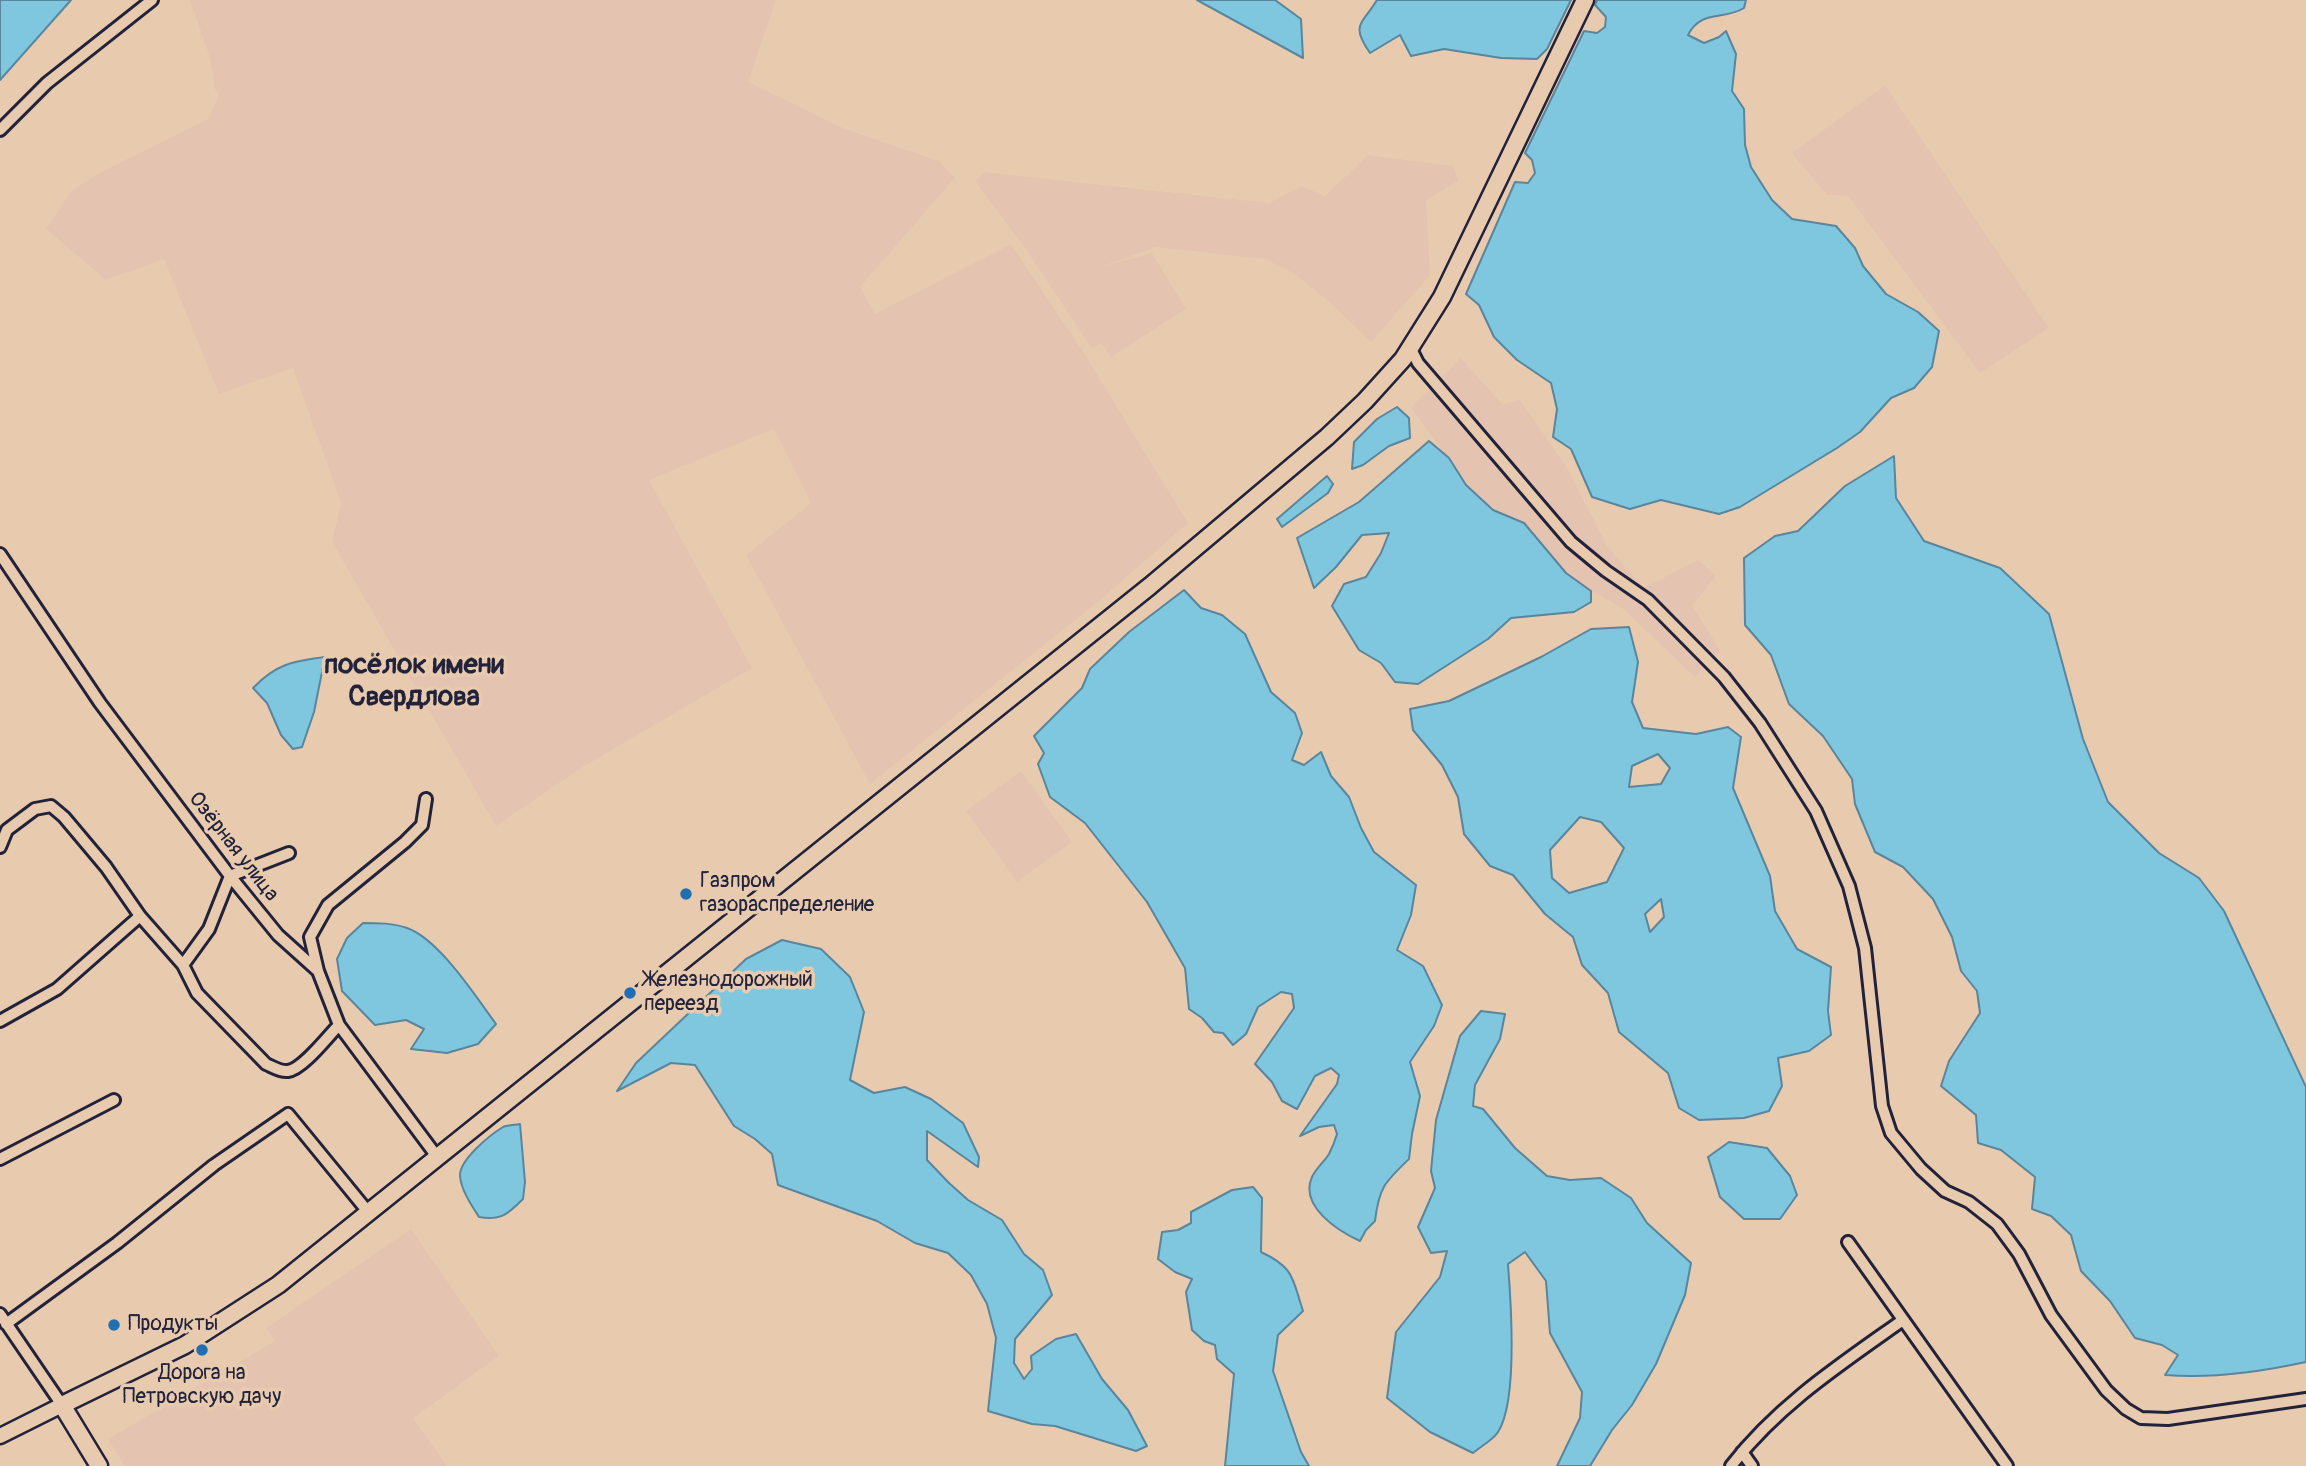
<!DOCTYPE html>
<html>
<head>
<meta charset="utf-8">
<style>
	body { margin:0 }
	canvas { display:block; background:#e8cbaf }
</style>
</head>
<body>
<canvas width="2306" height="1466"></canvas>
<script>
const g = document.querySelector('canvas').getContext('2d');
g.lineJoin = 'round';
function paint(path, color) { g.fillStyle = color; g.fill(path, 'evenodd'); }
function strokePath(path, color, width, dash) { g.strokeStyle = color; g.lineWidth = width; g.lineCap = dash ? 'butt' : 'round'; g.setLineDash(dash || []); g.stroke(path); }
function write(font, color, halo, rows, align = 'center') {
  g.font = font + ' Pangolin,sans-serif'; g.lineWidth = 7; g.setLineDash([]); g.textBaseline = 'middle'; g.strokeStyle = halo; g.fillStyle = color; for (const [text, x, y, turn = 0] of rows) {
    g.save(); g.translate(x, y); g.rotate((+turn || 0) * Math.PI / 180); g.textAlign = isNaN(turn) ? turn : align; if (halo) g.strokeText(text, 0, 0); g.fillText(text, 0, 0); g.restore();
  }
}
const built = new Path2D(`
	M190,0H776L748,82L843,128L939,161L955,178L860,287L875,314L1011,244L1082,350L1188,523L1098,602L870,784L746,555L811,503L774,429L649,480L752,668L581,768L496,826L332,542L341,503L293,368L219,394L164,259L106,280L46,229L72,190L103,171L208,119L219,96L215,89L210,58Z
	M1885,85L2049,328L1980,373L1848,196L1827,195L1792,153Z
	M1368,155L1454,166L1458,181L1426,200L1430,275L1371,342L1327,300L1293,273L1265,259L1156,247L1098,268L1152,253L1186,309L1111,357L1101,343L1092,349L1025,248L975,181L984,172L1269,203L1302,186L1325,196Z
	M1461,358L1502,404L1520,400L1568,469L1607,546L1643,588L1698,560L1716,576L1692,606L1721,651L1695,677L1621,607L1591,591L1566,573L1524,523L1493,510L1466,485L1411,407Z
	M1021,771L1072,842L1017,882L966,811Z
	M411,1229L499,1356L413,1418L447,1466H125L108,1439L275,1341L266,1328Z`);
const water = new Path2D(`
	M0,0H71L0,80Z
	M1197,0H1275L1301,19L1303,58Z
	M1377,0H1571L1547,49L1537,59L1501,58L1444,49L1411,56L1400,35L1370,53C1350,24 1362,25 1377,0Z
	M1597,0H1746L1744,8C1723,21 1701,9 1688,35L1704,43L1719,37L1726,31L1736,54L1732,91L1744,109L1745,145L1751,167L1772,200L1792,219L1836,226L1855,248L1863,266L1886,294L1918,312L1939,331L1932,367L1914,388L1891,398L1860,432L1837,448L1740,507L1719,514L1661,500L1630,509L1592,497L1571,449L1553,437L1557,409L1551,383L1517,360L1494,337L1479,305L1466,294L1515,182L1528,183L1535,173L1532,160L1525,153L1584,31L1597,33L1605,27L1606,17L1595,5Z
	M1397,407L1409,418L1410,438L1389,446L1363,465L1352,469L1354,442L1377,419Z
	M1429,441L1449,458L1466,485L1493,510L1524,523L1566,573L1591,591V602L1574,612L1511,618L1488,639L1418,684L1395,682L1381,663L1359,650L1332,606L1344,584L1366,577L1381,553L1389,533L1362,535L1336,567L1314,588L1297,538L1359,502Z
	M1894,456L1896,498L1924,541L2000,568L2049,614L2083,739L2108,802L2159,853L2199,878L2224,911L2306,1087V1362C2260,1372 2212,1379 2165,1375L2178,1355L2162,1345L2135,1338L2110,1301L2081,1271L2071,1235L2051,1216L2032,1209L2035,1177L2001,1150L1978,1143L1976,1115L1941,1086L1949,1061L1980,1013L1977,991L1961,971L1952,937L1933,899L1903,867L1875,852L1855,804L1852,779L1823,736L1789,704L1771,655L1745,625L1744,558L1775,536L1798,531L1845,486Z
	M1327,476L1333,484L1328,493L1282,527L1277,519Z
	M1184,590L1201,608L1222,615L1245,634L1271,692L1295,713L1302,733L1292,760L1304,765L1321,752L1331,776L1349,797L1361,828L1374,852L1416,885L1411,915L1397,950L1423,966L1442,1005L1434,1026L1410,1062L1420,1096L1412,1134L1409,1159C1385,1182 1379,1187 1375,1221L1366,1230L1360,1241C1338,1231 1299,1206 1312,1177C1316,1168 1324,1162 1329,1154C1332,1148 1335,1141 1337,1134L1334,1125L1319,1127L1300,1136L1337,1084L1339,1075L1331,1068L1315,1076L1297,1109L1282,1101L1272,1082L1255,1064L1294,1008L1292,994L1281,992L1258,1007L1246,1034L1233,1045L1223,1033L1214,1032L1202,1018L1189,1009L1185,968L1147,902L1085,823L1050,797L1038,764L1044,753L1034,736L1082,688L1090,669L1129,632Z
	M1629,627L1638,662L1632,702L1643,728L1696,734L1728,727L1741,737L1733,788L1770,876L1775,911L1797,949L1831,967L1828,1011L1831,1035L1809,1051L1778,1058L1782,1086L1769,1111L1744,1118L1699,1120L1679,1108L1668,1073L1619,1032L1608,993L1582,965L1573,937L1545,914L1513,875L1490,866L1464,834L1458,797L1442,765L1413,730L1410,709L1449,701L1541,657L1591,629ZM1658,754L1670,768L1661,784L1629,787L1632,766ZM1580,817L1601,822L1624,848L1607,882L1569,893L1552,878L1550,850ZM1661,899L1664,917L1650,932L1645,914Z
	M325,657L314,712L302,747L293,749L281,735L267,703L253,688C276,664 293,661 325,657Z
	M363,923C378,923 393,923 407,928C439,939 476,997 496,1024L478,1044L447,1053L411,1049L424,1029L406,1020L375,1025L342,991L337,959L347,938Z
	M782,940L821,949L850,977L864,1012L850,1080L874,1093L905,1087L931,1099L963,1123L979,1157L978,1167L927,1131V1160L949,1183L968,1200L1002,1220L1024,1254L1043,1270L1052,1295L1015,1339L1014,1363L1024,1379L1032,1369L1031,1356L1056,1339L1076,1334L1102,1379L1128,1410L1147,1446L1136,1451L1055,1426L1032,1424L988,1411L996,1338L987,1304L971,1275L948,1253L915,1243L877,1221L778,1185L772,1154L755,1139L734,1126L695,1065L671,1063L617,1091L636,1063L746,959Z
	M1481,1011L1505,1014L1500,1039L1475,1085L1473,1106L1483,1109L1515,1148L1547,1176L1570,1180L1601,1178L1631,1198L1647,1223L1691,1263L1685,1295L1656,1364L1632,1405L1612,1430L1590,1466H1557L1580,1418L1582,1392L1550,1333L1546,1281L1525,1252L1508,1264C1511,1302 1518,1401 1498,1432C1493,1440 1480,1447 1473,1453L1430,1432L1387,1398L1396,1332L1440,1277L1447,1251L1431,1253L1418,1227L1435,1188L1431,1171L1436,1120L1460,1036Z
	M520,1124L525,1182L523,1199C508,1214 501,1221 479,1217C472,1206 461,1190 460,1176C459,1160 490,1135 503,1127C508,1125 515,1125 520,1124Z
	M1729,1142L1767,1148L1790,1176L1797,1195L1780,1219H1744L1720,1197L1708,1157Z
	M1253,1187L1262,1198L1261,1252C1295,1268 1292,1278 1303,1311L1278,1335L1273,1371L1301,1452L1309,1466H1225L1234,1374L1217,1359L1215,1345L1204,1341L1192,1330L1186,1292L1192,1279L1175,1272L1158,1259L1162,1232L1178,1230L1191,1223V1212L1232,1190Z`);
const minor = new Path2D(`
	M0,130L47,83L152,0
	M1411,349L1418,363L1571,542L1606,571L1648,600L1724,677L1760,723L1816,811L1849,886L1865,948L1882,1106L1891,1133L1921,1169L1945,1191L1969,1202L1997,1224L2019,1254L2051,1315L2106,1390L2126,1409L2141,1418L2168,1419L2306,1399
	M0,554L100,703L230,876L278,935L318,971L339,1025L438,1158
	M0,847L7,830L35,809L51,806L64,817L106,867L140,916L183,965L197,993L266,1064C273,1067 280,1072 288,1071C303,1069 328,1036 339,1025
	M183,965L209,929L230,876L289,853
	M318,971L310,937L328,905L405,842L422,825L426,799
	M0,1021L57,989L140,916
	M0,1159L114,1100
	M1848,1242L2007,1466
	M0,1314L62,1405
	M6,1324L117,1243L214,1165L288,1114L369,1213
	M1742,1452L1752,1466
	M1731,1466C1778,1405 1841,1364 1903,1320`);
const tertiary = new Path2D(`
	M0,1436L62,1405`);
const secondary = new Path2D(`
	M99,1466L62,1405L185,1345L278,1285L1150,586L1327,437L1365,401L1403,359L1442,297L1585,0`);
const markers = [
	[686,894,7,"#1f6fb2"],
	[630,993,7,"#1f6fb2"],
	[114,1325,7,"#1f6fb2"],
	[202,1350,7,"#1f6fb2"]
];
const streetNames = [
	["Озёрная улица",233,847,52]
];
const poiNames = [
	["Газпром",700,882],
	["газораспределение",700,906],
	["Железнодорожный",644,981],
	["переезд",644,1005],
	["Продукты",128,1325],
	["Дорога на",202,1374,"center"],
	["Петровскую дачу",202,1398,"center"]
];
const districtNames = [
	["посёлок имени",414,666],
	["Свердлова",414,698]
];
paint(built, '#e5c3b1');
paint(water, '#7ec7de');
strokePath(water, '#59859d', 2);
strokePath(minor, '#22223b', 16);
strokePath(tertiary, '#22223b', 19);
strokePath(secondary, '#22223b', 21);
strokePath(minor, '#e8cbaf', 10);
strokePath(tertiary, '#e8cbaf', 14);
strokePath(secondary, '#e8cbaf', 16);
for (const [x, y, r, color] of markers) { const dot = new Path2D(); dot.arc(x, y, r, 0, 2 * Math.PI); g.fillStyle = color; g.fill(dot); strokePath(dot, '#e8cbaf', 2.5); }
write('21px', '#22223b', '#e8cbaf', streetNames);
write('21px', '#22223b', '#e8cbaf', poiNames, 'left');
write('bold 28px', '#22223b', '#e8cbaf', districtNames);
</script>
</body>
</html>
